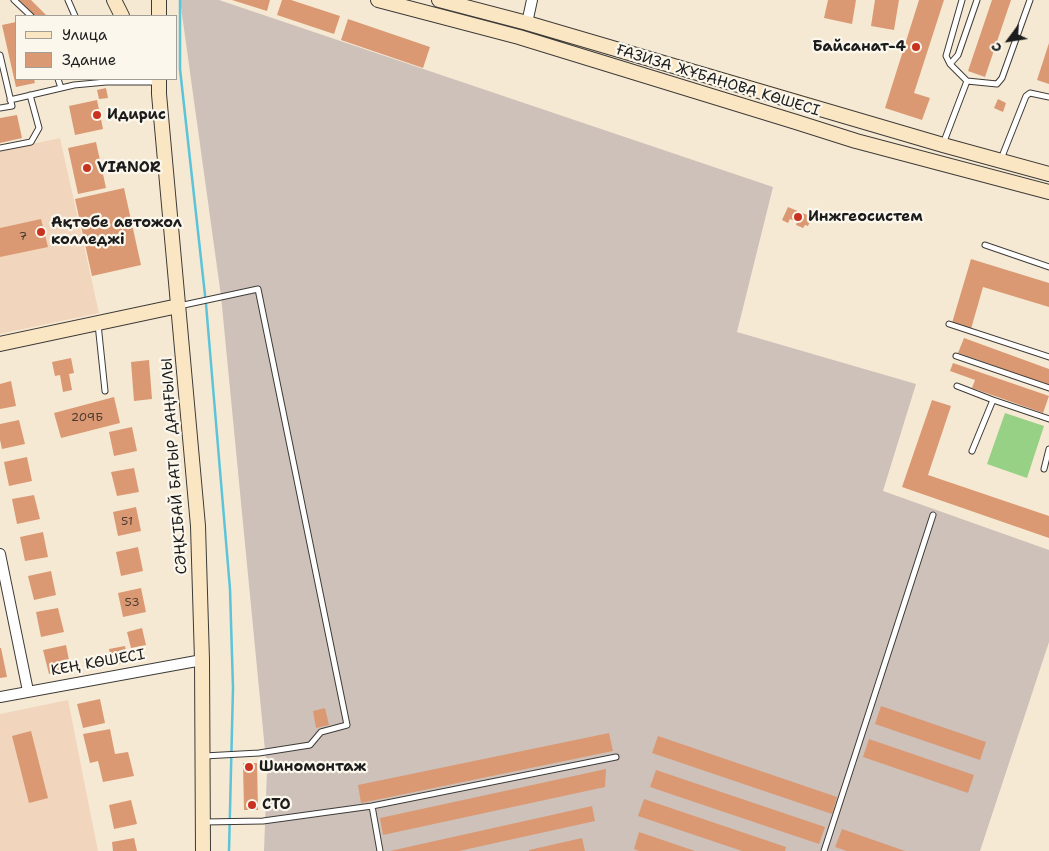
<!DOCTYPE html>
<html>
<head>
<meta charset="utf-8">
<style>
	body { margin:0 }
	#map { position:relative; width:1049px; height:851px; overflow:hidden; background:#f6e9d3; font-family:"Shantell Sans",sans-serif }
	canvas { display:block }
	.legend { position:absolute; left:15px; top:15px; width:162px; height:65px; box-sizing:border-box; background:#fbf7ec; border:1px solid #a29f99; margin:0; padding:6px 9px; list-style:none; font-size:15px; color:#1c1c1c }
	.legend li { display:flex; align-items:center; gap:10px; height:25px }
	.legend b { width:25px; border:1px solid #a29f99 }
	.north { position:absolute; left:984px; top:15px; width:50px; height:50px; -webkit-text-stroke:4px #fbf7ec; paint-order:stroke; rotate:239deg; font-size:14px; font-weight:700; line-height:20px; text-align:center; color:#1c1c1c }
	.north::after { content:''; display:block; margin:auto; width:18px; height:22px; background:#1c1c1c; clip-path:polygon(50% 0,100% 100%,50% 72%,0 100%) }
</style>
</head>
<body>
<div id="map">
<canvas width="1049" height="851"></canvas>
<ul class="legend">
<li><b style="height:6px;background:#fbe6c4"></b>Улица</li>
<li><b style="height:14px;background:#da9973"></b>Здание</li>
</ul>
<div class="north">С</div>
</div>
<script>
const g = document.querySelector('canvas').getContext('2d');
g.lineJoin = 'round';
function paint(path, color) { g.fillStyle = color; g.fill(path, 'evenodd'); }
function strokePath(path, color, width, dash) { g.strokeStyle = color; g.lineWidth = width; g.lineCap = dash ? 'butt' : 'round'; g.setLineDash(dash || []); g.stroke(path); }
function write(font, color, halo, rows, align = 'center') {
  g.font = font + ' "Shantell Sans",sans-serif'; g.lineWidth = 4.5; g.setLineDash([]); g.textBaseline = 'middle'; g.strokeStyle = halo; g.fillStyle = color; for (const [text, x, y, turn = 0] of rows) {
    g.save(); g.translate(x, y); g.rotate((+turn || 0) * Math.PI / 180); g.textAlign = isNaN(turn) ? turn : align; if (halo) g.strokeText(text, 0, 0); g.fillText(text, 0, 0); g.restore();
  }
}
const built = new Path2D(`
	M60,138L99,313L0,334V151Z
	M68,700L98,851H0V714Z`);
const industrial = new Path2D(`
	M180,0H219L773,187L737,332L916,384L883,491L1049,550V642L980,851H264L267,771L221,296Z`);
const green = new Path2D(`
	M1005,413L1044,426L1027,478L987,464Z`);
const stream = new Path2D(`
	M180,0V69L206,304L230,589L233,688L229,851`);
const building = new Path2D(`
	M19,0H31L47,16H35Z
	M232,0H270L267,11Z
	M282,0H291L340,16L334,34L277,15Z
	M828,0H856L852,24L824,18Z
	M875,0H899L894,30L871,26Z
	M919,0H944L914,93L930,98L922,120L885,108Z
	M992,0H1011L985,77L968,71Z
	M348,19L430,47L423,68L341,40Z
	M16,22V79H34L35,83L16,87L2,25Z
	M1049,43V84L1037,80Z
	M106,88L108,98L99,99L97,90Z
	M998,99L1006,103L1003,112L994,108Z
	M97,100L103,129L75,135L69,106Z
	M17,115L22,138L0,143V118Z
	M96,142L106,188L78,194L68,148Z
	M124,188L141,265L92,276L75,199Z
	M788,207L812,217L808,226L805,225L803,228L796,225L797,222L790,219L788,223L782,220Z
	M41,219L48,247L0,257V228Z
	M971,259L1049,283V307L983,287L971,329L952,323Z
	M964,338L1049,369V385L958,353Z
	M71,358L74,373L69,374L72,390L63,392L60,375L55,376L52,362Z
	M149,360L152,399L134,401L131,362Z
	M953,363L1049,396L1043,413L972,388L975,380L950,371Z
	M11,381L16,406L0,409V384Z
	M114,397L120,423L61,438L54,413Z
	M932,400L951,406L928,475L1049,516V538L902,487Z
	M19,420L25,444L2,449L0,440V424Z
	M132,427L137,451L114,456L109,432Z
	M27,457L32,481L9,486L4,462Z
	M134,468L139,492L117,496L111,472Z
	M34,495L40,519L17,524L12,499Z
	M136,507L141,531L118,536L113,512Z
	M43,532L48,557L25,561L20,537Z
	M138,547L143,571L121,576L116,552Z
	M51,571L56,595L34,600L28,576Z
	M141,588L146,612L123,617L118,593Z
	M58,608L64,632L41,637L36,612Z
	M142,628L146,645L131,648L127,632Z
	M66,645L71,670L49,674L43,650Z
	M125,646L128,662L113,666L109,649Z
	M0,648H1L7,677L0,678Z
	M100,699L105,723L83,728L77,704Z
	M881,706L986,742L980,760L875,724Z
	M325,708L329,725L316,728L313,711Z
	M110,729L115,754L128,752L134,776L103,782L98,761L90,763L83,734Z
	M31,731L48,798L29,803L12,736Z
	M609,733L613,751L361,803L358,785Z
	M658,736L837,797L832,814L652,753Z
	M869,739L974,775L968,793L863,757Z
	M243,763H257L258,810H244Z
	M606,769L605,787L383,835L380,818Z
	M656,770L825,827L819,844L650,787Z
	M644,799L786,847L785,851H742L638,816Z
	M131,800L137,824L114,829L109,805Z
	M592,806L595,821L459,851H390Z
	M842,829L905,851H847L835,847Z
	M639,832L695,851H639L634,849Z
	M134,838L137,851H113L112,842Z
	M582,838L585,851H529V850Z`);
const lane = new Path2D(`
	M14,0L31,16
	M68,0L75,16
	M962,0L946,56L950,64L967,81
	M0,55L12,106L0,108
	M950,64L958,55L977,0
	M58,79L61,88
	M10,100L74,85L106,82H153
	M943,144L967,81L997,84L1002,78L1030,0
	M0,148L31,142L39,128L30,95
	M1001,159L1026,96L1030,93L1049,97
	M985,245L1049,267
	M179,306L258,289L347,725L321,732L310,745L259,753L204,756
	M98,324L105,391
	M949,324L1049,357
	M956,356L1049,388
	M957,386L993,400
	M972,451L993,400L1049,419
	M1044,469L1049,449
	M372,806L380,851
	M204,822L263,821L372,806L616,757
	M824,851L933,515`);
const street = new Path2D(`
	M527,23L532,0
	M0,554L28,691
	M0,697L202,660`);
const secondary = new Path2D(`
	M114,0L122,16
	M378,0L519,37L796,122L856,141L1049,192
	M439,0L527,23L943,145L1049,174
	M159,16V0
	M159,79V94L198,526L202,660L203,851
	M0,344L178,306`);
const markers = [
	[916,47,5,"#c8321e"],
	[97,115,5,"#c8321e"],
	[87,168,5,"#c8321e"],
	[798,217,5,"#c8321e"],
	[41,232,5,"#c8321e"],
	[249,767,5,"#c8321e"],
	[252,805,5,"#c8321e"]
];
const numberNames = [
	["7",23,237],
	["209Б",87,418],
	["51",127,522],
	["53",132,603]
];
const poiNames = [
	["Байсанат-4",906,47,"right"],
	["Идирис",107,115],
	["VIANOR",97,168],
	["Инжгеосистем",808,217],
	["Ақтөбе автожол",51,223],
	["колледжі",51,240],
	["Шиномонтаж",259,767],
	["СТО",262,805]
];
const streetNames = [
	["ҒАЗИЗА ЖҰБАНОВА КӨШЕСІ",718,81,17],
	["СӘҢКІБАЙ БАТЫР ДАҢҒЫЛЫ",175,466,-94],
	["КЕҢ КӨШЕСІ",98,663,-10]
];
paint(built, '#f1d5bd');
paint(industrial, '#cec1ba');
paint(green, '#97d185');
strokePath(stream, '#5cc3d9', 2.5);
paint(building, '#da9973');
strokePath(lane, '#3d3b37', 7);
strokePath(street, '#3d3b37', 12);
strokePath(secondary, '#3d3b37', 16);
strokePath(lane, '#fff', 5);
strokePath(street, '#fff', 10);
strokePath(secondary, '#fbe6c4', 14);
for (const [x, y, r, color] of markers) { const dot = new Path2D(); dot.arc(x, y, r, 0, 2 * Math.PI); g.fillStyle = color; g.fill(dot); strokePath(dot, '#fbf7ec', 2); }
write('12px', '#4c3b32', null, numberNames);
write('bold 15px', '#1c1c1c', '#fbf7ec', poiNames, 'left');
write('15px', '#1c1c1c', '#fbf7ec', streetNames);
</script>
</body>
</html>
